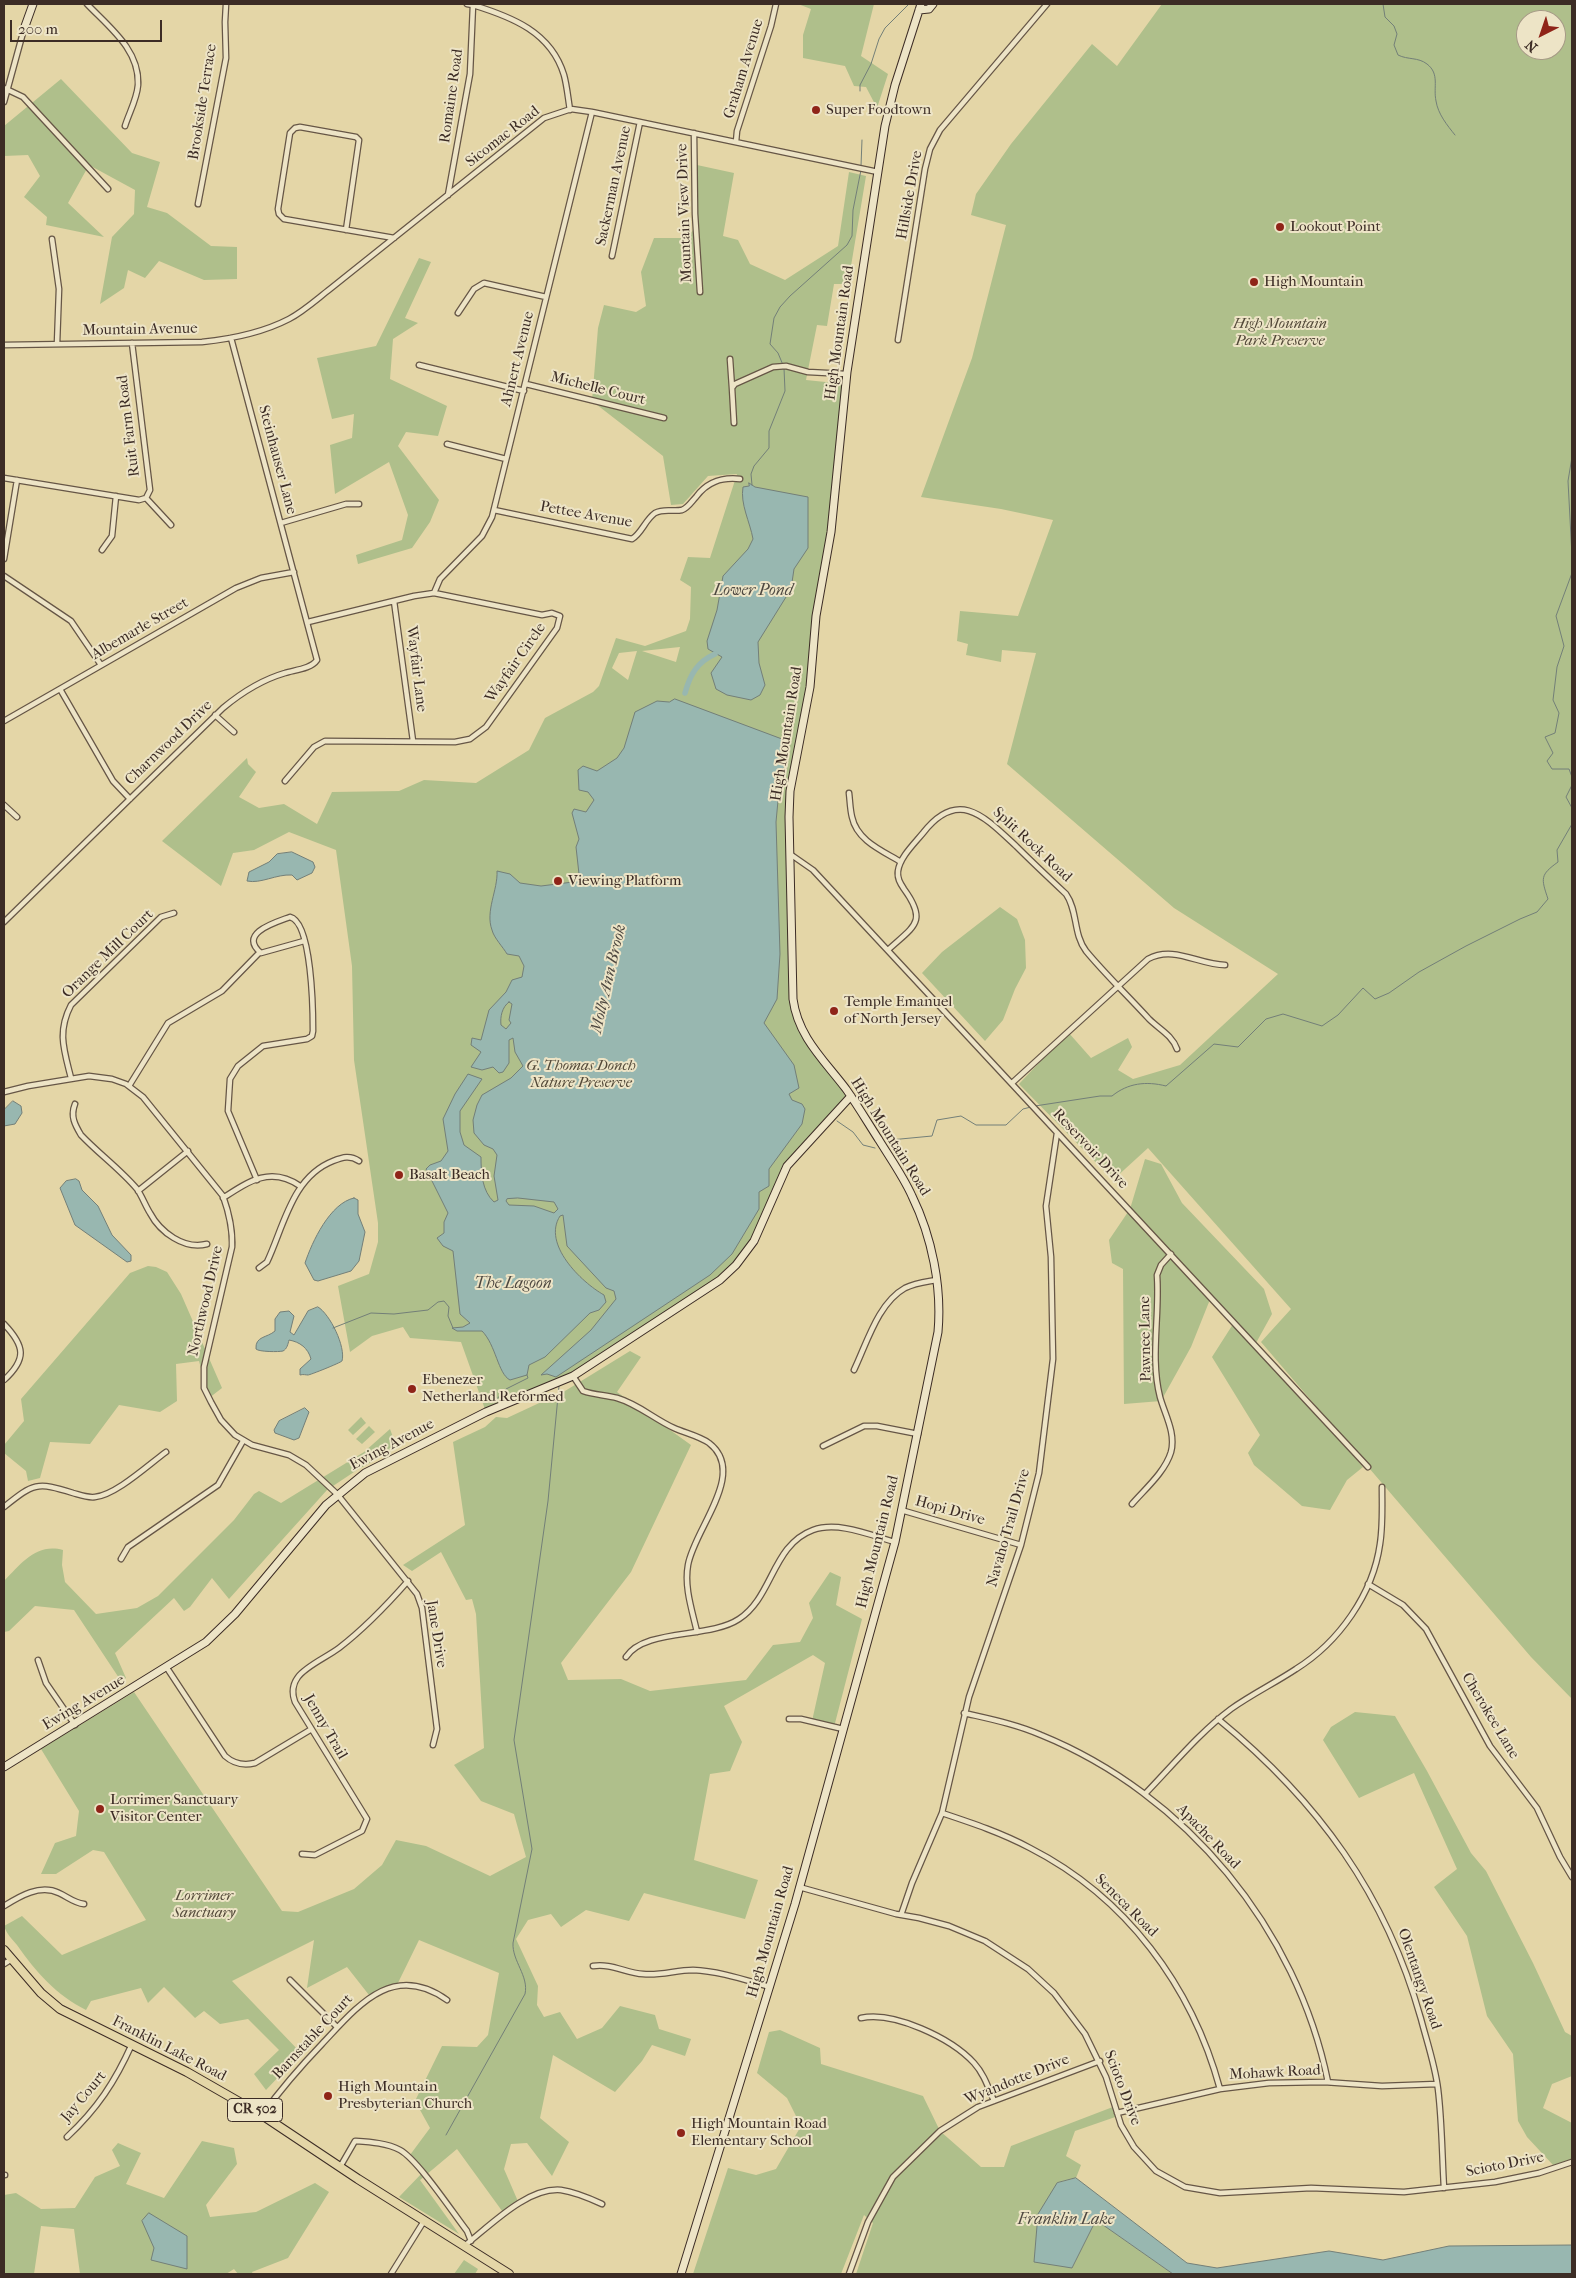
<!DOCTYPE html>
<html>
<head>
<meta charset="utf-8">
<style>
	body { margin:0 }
	#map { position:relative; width:1576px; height:2278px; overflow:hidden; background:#e4d6a7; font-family:"IM FELL French Canon",serif }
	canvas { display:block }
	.frame { position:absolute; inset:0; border:5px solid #3c2c25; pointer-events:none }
	.north { position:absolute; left:1516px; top:10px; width:50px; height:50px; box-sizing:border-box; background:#ede4c6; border:1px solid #a69a86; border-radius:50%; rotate:221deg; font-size:14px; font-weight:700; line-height:20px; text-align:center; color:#3c2c25 }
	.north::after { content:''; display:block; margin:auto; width:18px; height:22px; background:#8f2418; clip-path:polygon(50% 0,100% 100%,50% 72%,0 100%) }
	.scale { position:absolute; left:10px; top:20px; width:152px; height:22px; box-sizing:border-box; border:2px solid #3c2c25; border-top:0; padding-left:6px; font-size:15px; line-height:18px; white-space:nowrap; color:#3c2c25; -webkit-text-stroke:4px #ede4c6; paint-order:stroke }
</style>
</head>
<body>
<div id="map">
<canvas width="1576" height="2278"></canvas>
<div class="frame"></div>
<div class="north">N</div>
<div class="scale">200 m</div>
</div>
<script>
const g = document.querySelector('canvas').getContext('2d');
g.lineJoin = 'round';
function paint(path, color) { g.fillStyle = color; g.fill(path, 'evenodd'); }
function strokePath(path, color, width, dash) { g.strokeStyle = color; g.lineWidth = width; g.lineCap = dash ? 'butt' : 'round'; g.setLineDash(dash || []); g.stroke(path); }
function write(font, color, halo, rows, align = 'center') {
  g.font = font + ' "IM FELL French Canon",serif'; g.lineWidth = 4; g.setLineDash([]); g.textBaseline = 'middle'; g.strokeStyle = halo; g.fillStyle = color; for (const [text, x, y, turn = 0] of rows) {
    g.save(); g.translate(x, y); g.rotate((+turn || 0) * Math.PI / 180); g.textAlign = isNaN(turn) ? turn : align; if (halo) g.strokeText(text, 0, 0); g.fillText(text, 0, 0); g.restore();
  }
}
const green = new Path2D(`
	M798,4H874L861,56L888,74L877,108L866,87L854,86L845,66L803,58V35L811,9Z
	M1162,4H1572V1699L1531,1657L1261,1342L1291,1309L1148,1148L1113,1180L1019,1084L1068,1032L1091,1058L1128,1038L1132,1047L1118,1070L1133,1079L1180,1065L1278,974L1174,908L1007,764L1036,653L1002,650L1001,662L966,655L968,644L957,641L960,611L1018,616L1053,520L1001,509L921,497L972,358L1006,225L971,215L976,194L1011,144L1092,44L1117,66ZM1526,20H1556V50H1526Z
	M61,79L132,153L160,162L147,207L167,213L211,246L237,247V279L204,280L159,261L145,278L128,270L124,288L100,304L112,237L134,214L135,190L89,165L68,203L104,237L46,225L47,217L24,197L40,176L28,155L4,156V126Z
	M697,165L734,173L723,236L738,240L750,264L785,280L838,246L849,172L866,176L848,284H834L827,326L817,325L806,380L845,384L814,648L790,791L797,1018L851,1096L792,1159L762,1224L736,1265L577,1373L486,1412L461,1342L410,1338L403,1327L372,1336L350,1352L338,1286L369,1274L378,1242V1223L354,1060L352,966L336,850L289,832L254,850L233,853L221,886L162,841L247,758L248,764L256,772L239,797L259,808L284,804L317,824L332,792L399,791L424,780L476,783L529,750L545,718L593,692L599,686L616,638L645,646L686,631L690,619L691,587L680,580L688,557L710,558L737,474L708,476L683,504L671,505L663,456L592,401L598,328L604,305L636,312L646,306L641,272L654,238H688L696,225ZM680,647L676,662L642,651ZM637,651L628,680L612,668L619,653Z
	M419,258L431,262L405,318L418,323L393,339L390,379L447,406L438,436L406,432L398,446L439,500L430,522L412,548L358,564L356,555L402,540L408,515L389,462L335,494L330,445L352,438L354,414L332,419L317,358L376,346Z
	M1000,907L1017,919L1025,940L1026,968L1015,989L1003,1020L985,1041L922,973L942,952Z
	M1145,1159L1161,1164L1182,1203L1264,1289L1272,1314L1256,1343L1363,1467L1347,1480L1330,1510L1302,1506L1254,1465L1248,1453L1260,1435L1212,1357L1235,1321L1211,1297L1191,1347L1161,1401L1124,1404L1123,1269L1112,1263L1109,1240L1130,1209Z
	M148,1266L156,1267L167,1272L181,1294L222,1388L209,1398L199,1361L176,1364L177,1401L160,1412L119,1405L90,1444L50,1442L40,1478L28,1481L26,1471L4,1453V1445L24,1421L21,1399L130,1273Z
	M630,1351L641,1357L617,1392L691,1445L631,1572L561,1663L568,1680L621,1679L650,1691L746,1680L773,1645L800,1642L813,1618L809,1603L830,1572L841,1577L836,1605L862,1619L834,1727L812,1721L825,1663L813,1655L724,1706L742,1742L730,1771L710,1774L694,1860L758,1880L745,1919L644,1893L629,1921L586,1910L561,1927L551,1914L528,1920L516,1939L538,1986L537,2005L544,2017L560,2012L577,2039L602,2028L620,2006L655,2015L659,2029L691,2039L685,2056L652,2045L642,2061L615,2092L553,2055L540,2118L569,2142L552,2176L527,2143L511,2144L504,2169L520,2206L505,2215L457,2149L420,2180L459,2234L399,2197L424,2171L410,2155L430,2128L415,2101L442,2046L477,2047L488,2035L499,1973L419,1940L396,1987L369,1995L347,1967L307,1988L314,1940L232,1981L301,2053L266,2090L254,2074L279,2050L248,2019L220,2024L204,2011L195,2018L164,1987L148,2003L141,1988L91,2001L86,2010C56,1995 36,1972 17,1945C12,1939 6,1933 4,1926L22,1916L62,1955L146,1920L104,1852L93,1850L56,1874H41L55,1843L76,1836L79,1811L41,1749L134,1692L282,1911L298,1912L354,1889L382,1865L396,1840L426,1846L490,1876L526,1857L514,1814L481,1801L454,1765L484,1748L476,1614L472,1599L466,1600L441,1552L412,1571L403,1565L465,1525L453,1442L485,1427L496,1417L507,1418L565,1391Z
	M361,1417L366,1423L353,1435L348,1430Z
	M369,1426L375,1432L362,1444L356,1439Z
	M390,1429L397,1448L357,1470L327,1490L229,1599L212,1578L190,1607L184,1611L174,1598L115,1653L126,1678L121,1681L74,1610L35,1606L9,1631L4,1632V1581C22,1563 36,1543 63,1550L62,1565L65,1582L96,1614L137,1608L158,1596L234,1520L254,1494L259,1491L281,1503L364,1452Z
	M1355,1712L1395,1716L1427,1771L1471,1853L1486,1871L1533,1963L1565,2032L1572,2036V2076L1552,2084L1543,2108L1572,2123V2160L1553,2165L1527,2137L1518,2121L1513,2054L1487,2016L1467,1936L1434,1887L1457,1869L1414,1773L1359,1798L1323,1740L1331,1727Z
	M780,2030L820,2048L821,2064L923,2096L940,2131L981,2167H1004L1011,2146L1118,2105L1121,2115L1075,2131L1066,2156L1081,2165L1076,2178L1057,2183L1072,2268L1096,2220L1173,2274H856L873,2223L864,2215L841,2274H693L728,2168L756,2175L776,2169L801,2126L787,2098L757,2073L769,2032Z
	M202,2141L234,2148L237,2164L206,2205L210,2217L256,2212L315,2183L329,2192L288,2258L252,2272L253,2274H238L234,2269L226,2274H80L74,2229L41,2226L34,2274H4V2195L16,2193L41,2209L75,2208L95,2177L120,2166L112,2150L118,2143L141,2153L126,2184L164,2198Z
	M464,2260L478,2269L475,2274H454Z`);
const water = new Path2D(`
	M749,483L755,487L808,497V548L794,569L791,589L758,642L759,663L765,685L760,695L751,700L727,695L716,689L711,673L722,657L708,649L707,641L717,610L723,576L748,549L753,539C750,522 740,504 743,487L749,486Z
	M675,699L790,742L779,790L776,822L780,954L777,999L764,1023L794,1065L799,1088L789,1094L792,1100L802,1104L805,1109L802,1124L769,1169V1186L759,1192V1209L732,1254L710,1275L556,1377L547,1374L541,1375L591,1330L616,1299L614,1291L606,1288L567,1246L563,1215L560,1216C542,1244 581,1282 604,1295L606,1302L599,1310L590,1313L545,1357L529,1365L527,1375L510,1380C498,1374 496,1345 482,1331H457L452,1328L463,1327L470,1323L460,1314L453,1251L443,1246L437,1238L444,1233V1222L448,1213L426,1169L430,1165L441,1161L448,1151L443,1119L455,1094L468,1074L482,1079L460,1111V1132L464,1145L481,1157C481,1173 482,1191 494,1202L498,1200L494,1176L497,1155L493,1149L484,1145L474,1133L473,1120L477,1105L482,1095L511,1078L523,1066L515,1052L513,1038L509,1040V1063L503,1072L499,1073L493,1067L482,1070L471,1067L481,1052L471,1045L472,1038L481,1040L489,1010L506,992L512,980L522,977L524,966L519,956L507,954C503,947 494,938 492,930C485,911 498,890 497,871L510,874L520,883L541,886L573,882L579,874L576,847L579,839L572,813L574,809L586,812L594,800L588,792L579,790L578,770L583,766L597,771L617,758L624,748L635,712L657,701L669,702ZM509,1002L512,1004L509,1020L511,1023L506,1029L501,1025C500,1017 502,1007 509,1002ZM518,1198L554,1202L558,1209L554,1213L534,1206L509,1205L506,1201L507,1199Z
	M292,852L313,862L315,867L312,873L297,880L292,875C276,874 261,884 247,881L249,872L269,862L277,854Z
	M13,1101L21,1106L22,1113L15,1124L4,1126V1110Z
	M76,1179L79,1181L82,1190L98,1206L112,1235L131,1255V1261L127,1262L75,1225L60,1188L66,1181Z
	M354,1198L358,1200V1214L365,1232L359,1261L351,1271L318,1281L314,1280L305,1263C312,1242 330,1203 354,1198Z
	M318,1307C330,1314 346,1347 342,1361C340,1363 310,1375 308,1375C306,1375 303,1374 300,1375V1369L311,1359C308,1348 300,1342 289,1340C288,1344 287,1349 283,1351C279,1352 259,1352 256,1349C255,1336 267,1338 275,1331V1319L280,1312L289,1311L294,1316L290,1332L294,1335L308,1311Z
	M305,1408L309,1412L299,1438L294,1440L275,1433L274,1430L279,1421Z
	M1076,2178L1187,2263L1217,2268L1329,2251L1383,2260L1449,2246L1572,2245V2274H1173L1096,2220L1072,2268L1034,2262L1038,2214L1057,2183Z
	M149,2213L187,2236V2269L151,2260L154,2248L142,2221Z`);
const stream = new Path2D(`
	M1383,4L1385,17L1394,26L1397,34L1394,45L1398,55C1408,60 1418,57 1427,64C1440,74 1433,87 1436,101C1438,114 1447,125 1455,135
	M860,91V85L871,64L879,39L885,28L909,4
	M861,166L862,140
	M783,365L778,353L770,344L774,318L780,307L790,296L847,245L852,236L853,210L861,170
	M1572,457L1568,481L1572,556
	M752,485L751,474L754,466L769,448V431L785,391L784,368
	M1572,573L1556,616L1564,646L1557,667L1553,700L1559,713L1555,733L1545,737L1553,753L1547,761L1552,769H1569L1572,777
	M1572,785L1566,797L1572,808
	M1035,1106L1100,1096H1112C1128,1083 1146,1081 1166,1086L1214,1044L1238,1047L1266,1019L1283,1014L1322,1026L1338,1015L1363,988L1375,999L1389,993L1419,972L1466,946L1520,919L1537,912L1548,899C1541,878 1540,875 1558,862L1557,850L1572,824
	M837,1121L853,1132L863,1145L875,1148
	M890,1140L932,1136L937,1120L961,1116L976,1125H1006L1023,1109L1031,1107
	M333,1328L371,1313L394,1314L428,1310L438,1302L444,1301L449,1307L448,1316L453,1328
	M495,1401L506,1389L528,1378L527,1375
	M446,2135L525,1994C529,1976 512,1961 513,1943L532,1849L514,1740L548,1501L559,1386`);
const canal = new Path2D(`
	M685,693C690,675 697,662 715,654`);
const street = new Path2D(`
	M87,4C109,27 140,50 138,85C137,99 129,113 125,126
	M473,5C512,17 551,32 564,75C567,86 568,98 570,110
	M4,88L23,97L108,189
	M4,102L24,29
	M694,133L695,214L700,292
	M736,142L737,131L771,26L776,4
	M448,195L470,74L473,5L467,4
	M198,204L226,58L225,22L226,4
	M346,230L359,140L356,137L300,127L295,128L290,133L278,209L279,214L284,219L394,238
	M52,239L59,289L57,344
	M612,256L640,122
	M458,313L474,289L484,283L546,297
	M898,340L925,169L930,149L940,130L1047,4
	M132,343L150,490L146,498L171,525
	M4,345L202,342C231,339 264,332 289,319C304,311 317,299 330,289L544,118L571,109L592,112L878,172
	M730,359L732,388
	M419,365L524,391
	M526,384L664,418
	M734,423L732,388L735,384L773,367L786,366L808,372L846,374
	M447,444L506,459
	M4,478L139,500L146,498
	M494,510L632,539C642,533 645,520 655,513C664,508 673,512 682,510C688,508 692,501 696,497C707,482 721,477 740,479
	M281,523L346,504H359
	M102,550L112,536L116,496
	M4,559L17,480
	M4,576L71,621L101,665
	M434,593L440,579L482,536L492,517L592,112
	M394,601L413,741
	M60,689L113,781L130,799
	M215,715L234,732
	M4,721L236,588L261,578L294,572
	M285,781L314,747L325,741L455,742L470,739L486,727L557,628L560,616L552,613L542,615L434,593L414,596L308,622
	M849,793C850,801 850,809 852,817C857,841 883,851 901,862
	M4,805L17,817
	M790,854L813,870L1368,1467
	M4,922L223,708C241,693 261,680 285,673C294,670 311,669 317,660L231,338
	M888,950C914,926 928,922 904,889C900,883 897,878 898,871C900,857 914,844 923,833C958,788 984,816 1016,846C1032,862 1049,878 1066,894C1078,911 1073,934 1086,951C1105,974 1128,996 1149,1019C1159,1029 1172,1035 1177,1049
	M71,1078C64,1050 57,1032 71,1005L161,917L174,913
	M1012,1083L1148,959C1174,945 1199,965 1225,965
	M129,1086L168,1023L222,991L260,952
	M4,1092L28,1086L89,1076L112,1079L126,1084L143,1097L223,1196C229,1213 233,1229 232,1247L204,1367V1388L211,1402L221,1420L235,1435L252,1445L289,1455L306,1465L337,1494L417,1594L422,1608L437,1729L433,1745
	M75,1104C70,1116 75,1125 81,1135C99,1154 120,1169 137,1189C142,1196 145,1205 150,1213C160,1232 184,1250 207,1244
	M257,1180L228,1111L230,1079L238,1066L263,1046L307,1039L312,1036L313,1031C313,1011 312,922 290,917C277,922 237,933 261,953L304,941
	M138,1191L188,1151
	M223,1198C249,1181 271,1166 300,1186
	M259,1268L267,1262C284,1226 292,1177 333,1161C343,1157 350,1155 359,1161
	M4,1324C25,1346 27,1359 4,1380
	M854,1370C867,1343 878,1303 905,1288C915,1283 925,1282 936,1280
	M573,1376L583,1391C594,1395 606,1395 617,1398C638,1404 654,1419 674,1428C685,1433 699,1436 709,1443C748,1473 694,1529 688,1565C684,1587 692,1610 697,1632
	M823,1446L864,1426H877L918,1434
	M1132,1504C1145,1489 1165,1472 1171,1452C1176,1433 1165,1415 1160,1397C1150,1358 1160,1315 1157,1275L1161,1265L1171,1254
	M4,1507C33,1484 36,1481 73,1493C80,1495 87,1498 95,1497C116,1495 148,1465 166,1452
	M901,1510L1021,1545
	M121,1559L128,1547L218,1485L243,1441
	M1368,1584L1403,1605L1426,1629L1490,1746L1537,1808L1560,1857L1572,1877
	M626,1657C645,1628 709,1639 739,1619C773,1597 772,1545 813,1530C838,1521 870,1535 895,1542
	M38,1660L46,1683L75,1725
	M167,1668L225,1756C234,1764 243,1766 255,1763L310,1730
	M964,1713C990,1719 1016,1724 1041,1735C1186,1794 1297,1929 1328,2082
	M789,1719H801L843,1729
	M1218,1719C1318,1801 1386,1894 1421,2019C1427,2042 1435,2065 1438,2089C1442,2121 1442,2155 1444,2188
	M1145,1794C1173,1765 1199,1733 1231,1709C1252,1694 1275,1683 1296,1669C1339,1642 1373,1594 1380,1544C1383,1525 1382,1506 1382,1487
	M942,1813C972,1823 1002,1833 1030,1848C1126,1897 1192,1986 1220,2089
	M302,1854L315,1855L362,1831L367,1819L295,1702C292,1694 292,1685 298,1677C306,1666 327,1657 339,1648C365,1628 386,1606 408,1581
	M799,1887L896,1914L919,1918L949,1926L985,1941L1028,1969L1054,1993L1085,2034L1106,2077L1121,2125L1134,2147L1156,2171L1185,2187L1220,2193L1311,2188L1404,2192L1495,2182L1539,2173L1572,2162
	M4,1906C20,1896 40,1884 59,1893C68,1897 74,1903 84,1904
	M901,1915L912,1883L942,1813L969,1697L1021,1545L1039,1473L1053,1359L1051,1257L1046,1206L1057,1133
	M4,1964L12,1959
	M593,1966C611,1963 626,1973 643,1974C660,1976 676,1970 693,1970C719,1971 745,1980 770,1987
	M290,1980L337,2027
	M861,2018C894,2011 951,2038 974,2063C984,2074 988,2087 994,2101
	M1117,2113L1220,2089L1269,2083L1324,2082L1382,2086L1437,2084
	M262,2115C281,2089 300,2067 322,2044C357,2007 392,1961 447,2000
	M67,2137C97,2109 115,2082 132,2044
	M340,2167L355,2141C370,2142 387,2143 400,2150C418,2160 453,2213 467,2231L471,2241
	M4,2175H5
	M464,2246C490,2226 527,2187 561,2190C575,2192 589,2198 602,2204
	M391,2274L424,2221
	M849,2274L868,2222L893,2177L940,2131L978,2107L1100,2061`);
const secondary = new Path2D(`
	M919,10L929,9L933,4
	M24,29L33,4
	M4,1767L206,1642L235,1614L326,1505L365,1473L486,1412L573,1376L720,1280L736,1265L754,1241L787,1166L851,1096
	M681,2274L795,1904L895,1542L938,1332C942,1287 932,1237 912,1196C903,1176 890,1158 879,1140C868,1123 858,1106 846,1089C824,1060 798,1037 793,999L789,817L790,791L810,687L816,616L831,532L847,372L885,126L895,85L921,4`);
const primary = new Path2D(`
	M4,1950L41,1993L60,2009L187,2072L262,2115L358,2179L509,2274`);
const markers = [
	[816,110,5,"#8f2418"],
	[1280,227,5,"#8f2418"],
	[1254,282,5,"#8f2418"],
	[558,881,5,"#8f2418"],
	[834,1011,5,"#8f2418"],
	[399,1175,5,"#8f2418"],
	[412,1389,5,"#8f2418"],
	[100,1809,5,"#8f2418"],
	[328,2096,5,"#8f2418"],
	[681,2133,5,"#8f2418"]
];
const shields = [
	[255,2110,55]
];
const shieldNames = [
	["CR 502",255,2110]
];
const streetNames = [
	["Graham Avenue",744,69,-73],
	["Romaine Road",452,96,-82],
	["Brookside Terrace",203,102,-81],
	["Sicomac Road",503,137,-38],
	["Sackerman Avenue",614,186,-78],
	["Hillside Drive",910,195,-80],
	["Mountain View Drive",685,213,-92],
	["Mountain Avenue",140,330,-1],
	["High Mountain Road",840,333,-82],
	["Ahnert Avenue",518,359,-76],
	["Michelle Court",598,389,14],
	["Ruit Farm Road",129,426,-97],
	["Steinhauser Lane",277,460,75],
	["Pettee Avenue",586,515,10],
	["Albemarle Street",140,629,-30],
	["Wayfair Circle",516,663,-55],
	["Wayfair Lane",416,669,83],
	["High Mountain Road",787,734,-81],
	["Charnwood Drive",169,743,-44],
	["Split Rock Road",1032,845,43],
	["Orange Mill Court",108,954,-44],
	["High Mountain Road",890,1137,58],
	["Reservoir Drive",1090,1149,47],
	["Northwood Drive",206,1301,-77],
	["Pawnee Lane",1146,1339,-91],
	["Ewing Avenue",392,1445,-28],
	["Hopi Drive",950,1511,16],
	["Navaho Trail Drive",1009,1528,-74],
	["High Mountain Road",878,1542,-76],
	["Jane Drive",436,1634,81],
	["Ewing Avenue",84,1703,-31],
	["Cherokee Lane",1490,1716,59],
	["Jenny Trail",325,1727,60],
	["Apache Road",1208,1837,46],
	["Seneca Road",1126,1906,45],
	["High Mountain Road",771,1932,-74],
	["Olentangy Road",1419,1979,71],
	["Barnstable Court",313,2037,-47],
	["Franklin Lake Road",169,2049,27],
	["Mohawk Road",1275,2073,-3],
	["Wyandotte Drive",1017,2080,-22],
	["Scioto Drive",1122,2088,69],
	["Jay Court",84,2097,-50],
	["Scioto Drive",1505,2165,-11]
];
const poiNames = [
	["Super Foodtown",826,110],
	["Lookout Point",1290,227],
	["High Mountain",1264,282],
	["Viewing Platform",568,881],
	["Temple Emanuel",844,1002],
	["of North Jersey",844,1019],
	["Basalt Beach",409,1175],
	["Ebenezer",422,1380],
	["Netherland Reformed",422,1397],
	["Lorrimer Sanctuary",110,1800],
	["Visitor Center",110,1817],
	["High Mountain",338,2087],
	["Presbyterian Church",338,2104],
	["High Mountain Road",691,2124],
	["Elementary School",691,2141]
];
const parkNames = [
	["High Mountain",1280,324],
	["Park Preserve",1280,341],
	["G. Thomas Donch",581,1066],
	["Nature Preserve",581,1083],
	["Lorrimer",204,1896],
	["Sanctuary",204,1913]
];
const waterNames = [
	["Lower Pond",753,591],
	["Molly Ann Brook",609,979,-77],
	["The Lagoon",513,1284],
	["Franklin Lake",1066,2220]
];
paint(green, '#afbf8b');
paint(water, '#98b7b0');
strokePath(water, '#737f78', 1);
strokePath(stream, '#737f78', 1);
strokePath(canal, '#98b7b0', 5.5);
strokePath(street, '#665646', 7);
strokePath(secondary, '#3c2c25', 9);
strokePath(primary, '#3c2c25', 10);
strokePath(street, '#ede4c6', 4.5);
strokePath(secondary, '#ede4c6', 7);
strokePath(primary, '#e4d6a7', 8);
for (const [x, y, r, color] of markers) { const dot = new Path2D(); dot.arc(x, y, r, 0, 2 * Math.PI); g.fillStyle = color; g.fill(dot); strokePath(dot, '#ede4c6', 2); }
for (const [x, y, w] of shields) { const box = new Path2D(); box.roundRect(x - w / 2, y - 11.5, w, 23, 4); g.fillStyle = '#ede4c6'; g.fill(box); strokePath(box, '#3c2c25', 1); }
write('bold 14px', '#3c2c25', null, shieldNames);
write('15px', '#3c2c25', '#ede4c6', streetNames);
write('15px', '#3c2c25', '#ede4c6', poiNames, 'left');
write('italic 15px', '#534939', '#ede4c6', parkNames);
write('italic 16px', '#4e4841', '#ede4c6', waterNames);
</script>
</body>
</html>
